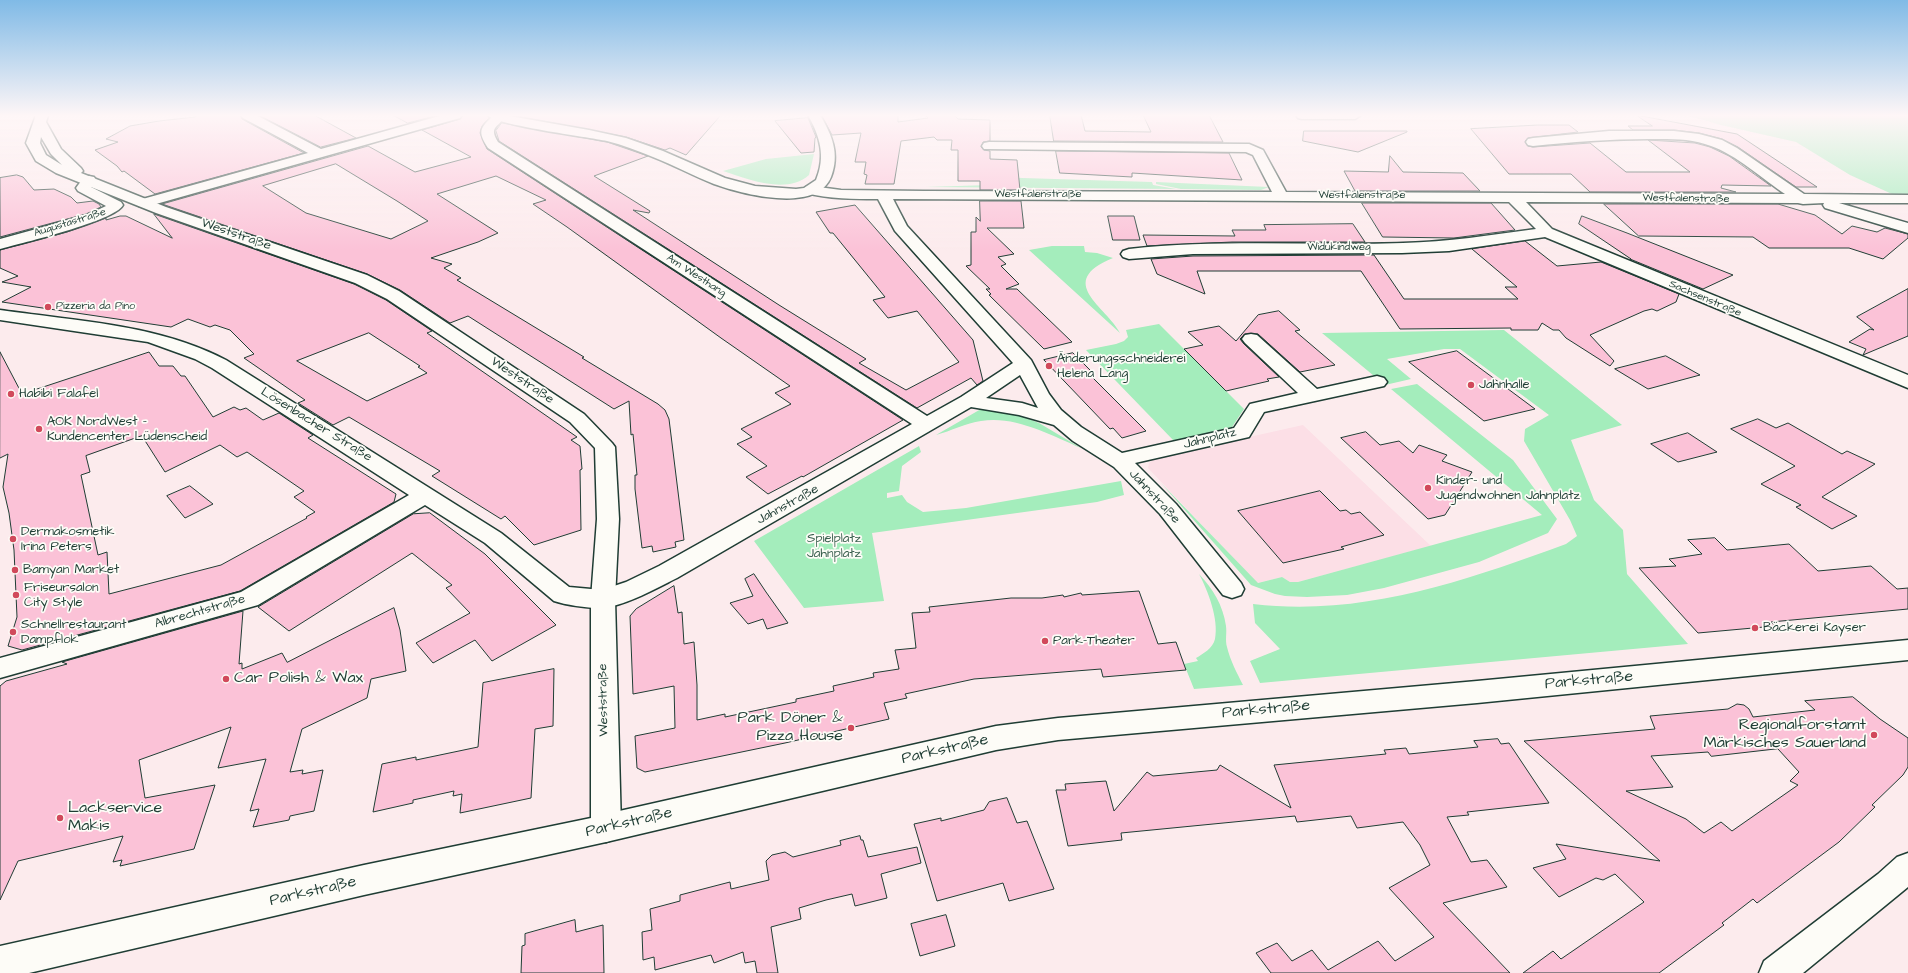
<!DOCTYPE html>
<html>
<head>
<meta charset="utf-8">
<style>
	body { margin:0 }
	canvas { display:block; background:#fcebed }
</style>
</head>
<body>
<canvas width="1908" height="973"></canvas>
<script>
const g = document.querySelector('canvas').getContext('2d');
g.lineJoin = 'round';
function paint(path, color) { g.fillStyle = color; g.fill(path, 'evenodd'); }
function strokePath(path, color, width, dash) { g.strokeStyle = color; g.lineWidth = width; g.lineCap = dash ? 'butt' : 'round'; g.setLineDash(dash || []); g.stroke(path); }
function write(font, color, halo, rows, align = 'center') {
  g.font = font + ' "Architects Daughter",sans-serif'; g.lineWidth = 3.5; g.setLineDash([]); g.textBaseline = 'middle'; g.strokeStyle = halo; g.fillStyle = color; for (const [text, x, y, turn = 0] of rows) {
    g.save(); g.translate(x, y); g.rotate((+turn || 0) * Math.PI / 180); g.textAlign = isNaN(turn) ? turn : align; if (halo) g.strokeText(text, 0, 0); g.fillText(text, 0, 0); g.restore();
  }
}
const built = new Path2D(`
	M1303,425L1431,546L1298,582H1290L1282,577L1257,583L1148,468L1149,463L1155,458Z`);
const green = new Path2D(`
	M1686,115H1908V194H1892L1850,175L1796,142L1721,125Z
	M814,154L809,175C787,195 747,179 723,171L766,159Z
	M990,177L1152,182L1153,185L1176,189L925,187L990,185Z
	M1156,182L1269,187L1261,190L1181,189L1156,184Z
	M1052,246H1084L1085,252L1097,253L1113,258C1054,282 1107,307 1120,333L1029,250Z
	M1159,324L1244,409L1232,427L1174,441L1086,350L1116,344L1124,341L1128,337L1126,330Z
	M1504,330L1622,425L1571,440L1594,500L1623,530L1627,574L1688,644L1260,683L1250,661L1280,649L1255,623L1253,604C1362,617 1465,581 1566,544L1577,536L1570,520L1524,441L1525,429L1549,415L1460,349H1444L1387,359L1411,379L1385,385L1322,333Z
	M1417,384L1513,460L1557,519L1548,533L1479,562L1384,588L1347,595L1307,597L1285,596L1275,594L1251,585L1161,483L1258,583L1282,577L1290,582H1298L1542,515L1391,389Z
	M981,409L1019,415L1039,423L1081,448C1051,435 1014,415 981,421C966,423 951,431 936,435Z
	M919,446L921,452L902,466L899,491L887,493V498L902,495L907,502L923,512L966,508L1121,481L1124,495L1097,502L872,533L884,601L804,608L754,541Z
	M1199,574C1213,589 1223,605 1226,626C1227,633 1225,640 1227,647C1230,660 1237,673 1243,685L1194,689L1184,664L1198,661L1196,658C1203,654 1213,648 1215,639C1219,619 1208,591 1199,574Z`);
const building = new Path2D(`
	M197,115H240L242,119L304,153L155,194L124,171L122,172L117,166L95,150L118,142L106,139L130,126L159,121L195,117Z
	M259,115H314L356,138L321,147Z
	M393,115H438L408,123Z
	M463,115H487L489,118L482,126L480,133L487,149L903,420L803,477L802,476L768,494L746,477L767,466L737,444L752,437L741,429L791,404L775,393L790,386L721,338L567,227L533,204L546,200L496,176L437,194L498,233L478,242L431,258L452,264L444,268L461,278L457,280L584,357L582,358L658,404L665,410L669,419L684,540L675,542L676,547L653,552L652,546L642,548L635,489V475H637L633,434L631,435L629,401L614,409L468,316L450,323L400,290L367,274L162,204L368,146L415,172L471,157L422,130L460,119ZM336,164L397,201L428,221L391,239L306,213L263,186Z
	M512,115H721L686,155L670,148L665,150L626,137Z
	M834,115H898V122L928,118L925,115H954L958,119L990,120V141L983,142L981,147L984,150L990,151V159L1017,160L1020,190H980V181H958V150H951L952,140H937L934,137L901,141L894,184H865L867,175L864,174L866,162H855L861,133L832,135L822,116Z
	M1050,115H1081L1085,131L1151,132L1143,115H1209L1223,142L1054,141Z
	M1636,115L1737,134L1817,187H1796L1738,147L1722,139L1699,133L1674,130H1633L1628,126H1652Z
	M808,118L816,137L815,138L814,152L801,153L775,121Z
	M502,123L607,142L648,156L594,176L650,211L649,213L633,210L779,305L866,359L859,363L906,390L959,362L917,311L888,318L873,300L885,297L833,233H830L816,212L855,205L973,340L983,381L977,385L971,378L917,408L499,141L496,131Z
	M1538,125H1569L1578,132L1528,138L1525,141L1528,146L1533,147L1590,143L1626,172H1690L1648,140L1695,143L1710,147L1729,156L1771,186L1722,185L1721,188L1736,192H1590L1571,174H1509L1471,129Z
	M1304,131H1407V132L1358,152L1303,141Z
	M1056,151L1229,153L1242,180L1132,173V177L1060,173Z
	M1390,156L1403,172L1463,173L1480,191H1355L1344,171L1388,172Z
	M17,175L23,177L34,190L54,189L71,197L77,203L93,201L99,204L101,207L86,214L0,237V178Z
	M980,201H1021L1024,228H987L1014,254L998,257L1006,264L1001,266L1019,284L1006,289H1017L1072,342L1044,349L989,295L991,294L986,289H990L966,266L971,265V232H976V217L980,221Z
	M1362,203H1491L1515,230L1454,238L1383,237Z
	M1604,204H1778L1815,215L1842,234L1852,226L1877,232L1885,228L1908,234V238L1883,259L1849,248H1769L1753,237L1639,236Z
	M154,214L354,284L386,300L432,331L427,333L577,437L571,440L580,446L582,469L580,470L581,530L534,545L505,516L501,519L432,476L440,471L408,452L349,417L333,425L298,403L305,400L244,358L254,354L230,330L215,325L210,327L188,319L171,327L2,302L31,287L2,282L18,276L0,268V250L67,232L106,218V220L120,216H126L172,238ZM369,333L420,366L418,367L427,373L367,401L297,361Z
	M1108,216H1134L1140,240H1113Z
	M1582,216L1627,233L1733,275L1703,289L1630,259H1631L1579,224Z
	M1353,224L1365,242H1232L1147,246L1143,235L1235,236L1232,230H1266L1264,225Z
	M1525,241L1557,266L1601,262L1679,294L1676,302L1657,311L1652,309L1644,311L1590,335L1614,361L1610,366L1566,338L1559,330H1553L1542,323L1538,330H1511V328L1400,329L1361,271H1197L1205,294L1157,274L1151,259L1193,256L1374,255L1404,299H1518L1505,287H1517L1472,249Z
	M1908,289V336L1863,355L1866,349L1849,342L1870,329L1874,330L1857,317Z
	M1279,311L1300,330L1295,331L1335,365L1300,372L1258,334H1245L1240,339L1244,344L1279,377L1267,379L1269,381L1226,391L1184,349L1203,345L1188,332L1219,326L1236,341L1258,315Z
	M1457,351L1535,409L1484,421L1409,362Z
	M0,352L22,394L149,352L159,366H173L181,376H185L213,417L234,407L240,410L246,408L263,420L279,413L313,435L308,438L396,494L394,502L240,591L22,650L8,646L17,617L14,550L9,513L3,487L8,454L0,458ZM142,436L165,472L220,445L237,457L247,452L304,491L294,497L315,512L306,517L307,518L221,565L109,594L107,552L98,555L81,475L90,472L86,456Z
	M1073,353L1095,375L1091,376L1146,431L1122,438L1113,428L1110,429L1044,360Z
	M1666,356L1700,375L1648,389L1615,369Z
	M1758,419L1776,428L1788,423L1842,454L1847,451L1875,464L1822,497L1857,516L1832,529L1796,507L1801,505L1761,484L1795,466L1731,429Z
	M1366,432L1380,445L1399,441L1413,453L1419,445L1447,455L1442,461L1472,472L1445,515L1428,519L1341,438Z
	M1688,433L1717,452L1678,462L1651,444Z
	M190,486L213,504L185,518L167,496Z
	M1320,491L1340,511L1346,510L1351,514L1360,512L1384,535L1341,547L1344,549L1283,563L1238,511Z
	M430,513L485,554L556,625L492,661L475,640L433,663L416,643L470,613L446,588L452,585L412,553L289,631L258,607L413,514Z
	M1715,538L1727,550L1789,544L1818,571L1871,566L1897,589L1908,588V609L1771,622L1775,626L1698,633L1639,568L1676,566L1669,559L1702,554L1688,540Z
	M754,574L766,592L788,623L767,629L763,619L748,624L730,603L753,596L745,579Z
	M674,586L678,613L682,612L684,644L694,642L697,685V720L725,714V717L796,702V699L834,691L833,686L874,677L873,673L899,669L895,650L916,648L912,613L930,612L929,607L1011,598H1042L1063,595L1064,597L1081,593L1082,595L1139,591L1158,644L1176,642L1186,670L1103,677L1101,669L974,679L905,694L907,698L884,703L889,719L785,743L645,772L637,768L635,736L675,728L674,686L633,694L630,616L636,609Z
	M394,608L400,630L406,671L371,679L367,698L302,729L290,772L303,770L302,774L323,770L314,811L290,816L289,820L253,827L259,809L250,811L266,759L218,768L231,727L139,760L145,798L215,785L194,849L120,866L122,860L113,862L123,836L18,861L0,900V686L6,681L67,664L62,662L243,611L239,664L242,663V669L282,653L287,662Z
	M554,669L553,726L535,729L531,798L460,813L462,794L453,796L454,791L413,800V803L373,812L382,764L416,757V760L478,747L483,683Z
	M1853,697L1880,719L1908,738V767L1903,775L1872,805L1875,807L1839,842L1757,903L1753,899L1722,923L1724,925L1659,973H1523L1553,951L1561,959L1644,902L1615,874L1603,880L1596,878L1559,897L1533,868L1566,859L1556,844L1660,861L1524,741L1655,729L1650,716L1728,709L1737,704L1744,705L1749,709L1753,717L1815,710L1805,701ZM1778,749L1799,772L1790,781L1798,785L1732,831L1721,822L1704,833L1686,819L1626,791L1673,787L1651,756L1708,752L1711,756Z
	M1498,739L1501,744L1509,743L1549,803L1467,812L1469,815L1447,817L1471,862L1487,860L1507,887L1443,903L1510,973H1271L1256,953L1277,943L1292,961L1312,950L1328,970L1378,941L1395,961L1434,937L1389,888L1430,865L1420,845L1403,822L1357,828L1351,816L1297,822L1295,816L1121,833L1122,840L1068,846L1056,790H1066L1065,784L1106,781L1114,811L1147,772L1153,776L1217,770L1220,765L1291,808L1274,765L1386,754L1384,750L1406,748L1409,754L1478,747L1474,741Z
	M1007,798L1017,823L1027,821L1054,889L1009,901L1003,883L937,901L914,824L941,818V821L984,810L989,802Z
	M860,836L861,840H863L868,857L917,847L921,863L881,874L887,898L855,906L852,894L826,900L799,908L801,919L771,927L778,973H757L755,961L745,963L743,952L714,963L711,955L655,970L654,957L643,960L642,932L652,930L650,909L680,901V895L730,882L731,889L769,880L766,861L772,855L785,852L793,857L841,845L840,841Z
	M946,915L955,946L920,956L911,924Z
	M575,920L576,932L603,925L604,973H521L522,946L525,945V934Z`);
const minor = new Path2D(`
	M241,115H256L321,149L443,115H462L460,118L149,206H139L137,203L139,200L308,153L243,118Z
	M494,115H504L505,117C497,128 489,127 498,142L927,416L961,397L1013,363L895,231L878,199C854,199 829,199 806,193L804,190L806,187L811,186L841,190L924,191L1272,192L1253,155L1246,152L984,149L982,146L984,143L989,142L1249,144L1263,150L1286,192L1785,194C1764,180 1735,154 1711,146C1691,138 1669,139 1648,139C1610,139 1572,142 1533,146L1528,145L1526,142L1528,139L1533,138L1609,131H1674L1699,134L1722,140L1737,148L1804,194L1908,195V203H1839L1908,223V233L1825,208L1823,205L1824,203L1803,204L1798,203L1526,202L1552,229L1908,375V388L1545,237L1449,251L1402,253L1193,254L1129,259L1123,257L1121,254L1123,251L1129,249C1220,239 1312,246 1403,243C1447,242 1491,235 1536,229L1509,202L893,199L907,226L1031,360L1049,394L1061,410L1081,427L1122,453L1234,428L1250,404L1298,393L1245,343L1242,339L1245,335L1251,334L1257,335L1317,389L1377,376L1384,378L1387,382L1384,386L1264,412L1249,437L1135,463L1176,504L1241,583L1244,589L1241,595L1232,598L1223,595L1160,514L1114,467L1073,441L1054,425L1019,415L971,407L677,578C655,589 628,604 604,608C592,609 566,605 554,601L485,543L425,505L258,605L0,678V658L241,592L409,495L212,368L195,359L148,342L0,320V310C76,321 157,324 226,360L501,533L569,587L602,590L626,582L659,566L912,424L488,148C477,131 480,128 494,115ZM1020,375L1038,408L1022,403L986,398Z
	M1296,115H1361L1355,119H1302L1298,118Z
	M89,176L94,177L96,180L91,187L121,202L123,205C115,221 22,243 0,249V239L87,215L106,206L78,191L76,188L84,177Z
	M1908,640V660L1477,703L1058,740L996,750L606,842L595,838L591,828L595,818L606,814L996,726L1058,718L1477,681Z
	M1908,853V887L1803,973H1759L1764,961L1878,874L1897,857Z`);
const secondary = new Path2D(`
	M36,115H48L46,122L61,149L81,168L83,171L81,173L166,207L367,275L399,291L584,414L612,443L615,447L619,519L615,599L621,828L617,838L606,842L364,895L29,973H0V946L364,865L591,818V599L597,519L595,448L570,422L387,299L355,283L156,213L56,173L36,161L26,143ZM41,137L51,154L62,165L46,155L40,143Z
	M488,115H504L589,130L626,138L663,151L725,178L755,186L796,189L804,188L816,180C826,156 820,137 808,115H820C832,135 840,154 831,177C816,214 742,194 714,184C693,176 674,165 653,157C638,151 623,145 607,141C589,137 494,125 488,115Z`);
const markers = [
	[48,307,4,"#d1495b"],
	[1049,366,4,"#d1495b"],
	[1471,385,4,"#d1495b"],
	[11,394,4,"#d1495b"],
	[39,429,4,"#d1495b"],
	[1428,488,4,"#d1495b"],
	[13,539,4,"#d1495b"],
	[15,570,4,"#d1495b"],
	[16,595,4,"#d1495b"],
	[1755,628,4,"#d1495b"],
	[13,632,4,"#d1495b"],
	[1045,641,4,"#d1495b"],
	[226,679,4,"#d1495b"],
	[851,728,4,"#d1495b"],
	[1874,735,4,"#d1495b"],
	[60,818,4,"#d1495b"]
];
const farStreetnames = [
	["Westfalenstraße",1038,195],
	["Westfalenstraße",1362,196],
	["Westfalenstraße",1686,199,1],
	["Augustastraße",70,223,-17],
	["Widukindweg",1339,248],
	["Am Westhang",696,276,33],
	["Sachsenstraße",1705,299,23]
];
const farPoinames = [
	["Pizzeria da Pino",56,307]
];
const streetNames = [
	["Weststraße",236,235,19],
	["Weststraße",522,381,34],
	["Lösenbacher Straße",316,425,32],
	["Jahnplatz",1210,439,-14],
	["Jahnstraße",1154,497,47],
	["Jahnstraße",788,505,-29],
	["Albrechtstraße",200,612,-16],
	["Weststraße",604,700,-91]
];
const poiNames = [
	["Änderungsschneiderei",1057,359],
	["Helena Lang",1057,374],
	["Jahnhalle",1479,385],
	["Habibi Falafel",19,394],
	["AOK NordWest -",47,422],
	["Kundencenter Lüdenscheid",47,437],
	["Kinder- und",1436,481],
	["Jugendwohnen Jahnplatz",1436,496],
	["Dermakosmetik",21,532],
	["Irina Peters",21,547],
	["Bamyan Market",23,570],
	["Friseursalon",24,588],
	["City Style",24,603],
	["Schnellrestaurant",21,625],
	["Dampflok",21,640],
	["Bäckerei Kayser",1763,628],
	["Park-Theater",1053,641]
];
const parkNames = [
	["Spielplatz",834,539],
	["Jahnplatz",834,554]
];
const nearPoinames = [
	["Car Polish & Wax",234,679],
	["Park Döner &",843,719,"right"],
	["Pizza House",843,737,"right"],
	["Regionalforstamt",1866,726,"right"],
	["Märkisches Sauerland",1866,744,"right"],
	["Lackservice",68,809],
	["Makis",68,827]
];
const nearStreetnames = [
	["Parkstraße",1589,681,-5],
	["Parkstraße",1266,710,-5],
	["Parkstraße",945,750,-13],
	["Parkstraße",629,823,-13],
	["Parkstraße",313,892,-13]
];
paint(built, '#fcdfe6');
paint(green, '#a4edbc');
paint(building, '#fbc2d7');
strokePath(building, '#1f3d34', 1);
strokePath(minor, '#1f3d34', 3);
strokePath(secondary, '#1f3d34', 3);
paint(minor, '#fdfcf7');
paint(secondary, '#fdfcf7');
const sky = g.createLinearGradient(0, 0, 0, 251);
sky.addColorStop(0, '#80bae6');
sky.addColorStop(0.46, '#fef6f7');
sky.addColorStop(1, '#fef6f700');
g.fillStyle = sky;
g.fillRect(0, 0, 1908, 251);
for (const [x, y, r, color] of markers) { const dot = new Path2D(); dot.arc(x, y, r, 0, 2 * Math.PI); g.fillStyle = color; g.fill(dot); strokePath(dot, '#fdfcf7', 1.5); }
write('11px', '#1f3d34', '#fdfcf7', farStreetnames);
write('11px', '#1f3d34', '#fdfcf7', farPoinames, 'left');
write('13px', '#1f3d34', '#fdfcf7', streetNames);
write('13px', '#1f3d34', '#fdfcf7', poiNames, 'left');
write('13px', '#3a604f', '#fdfcf7', parkNames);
write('16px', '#1f3d34', '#fdfcf7', nearPoinames, 'left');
write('16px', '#1f3d34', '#fdfcf7', nearStreetnames);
</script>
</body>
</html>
